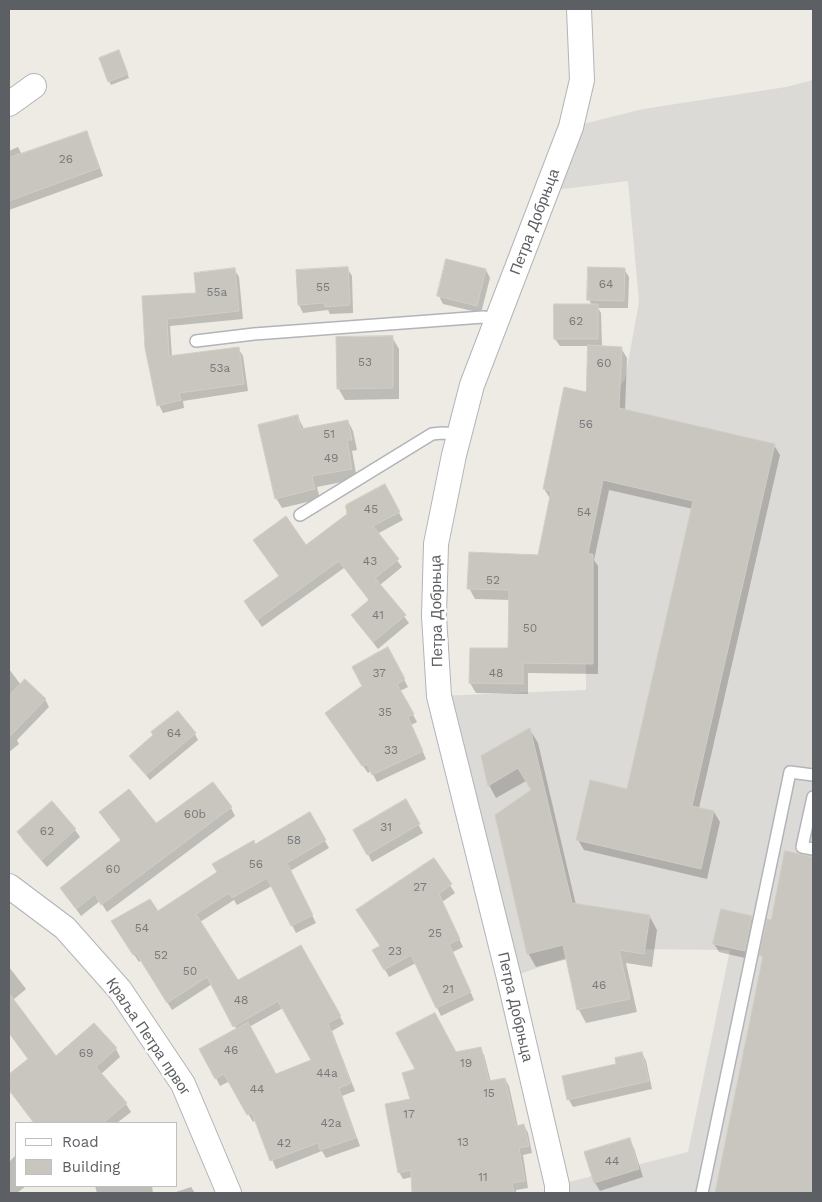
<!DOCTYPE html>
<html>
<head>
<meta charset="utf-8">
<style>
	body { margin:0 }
	#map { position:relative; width:822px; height:1202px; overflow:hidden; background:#edebe4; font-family:"Work Sans",sans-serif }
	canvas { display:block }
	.frame { position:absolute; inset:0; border:10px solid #5c5f63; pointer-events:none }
	.legend { position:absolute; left:15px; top:1122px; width:162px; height:65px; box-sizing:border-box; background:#fff; border:1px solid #bebfc1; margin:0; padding:6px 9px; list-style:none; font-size:15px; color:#5c5f63 }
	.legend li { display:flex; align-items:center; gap:10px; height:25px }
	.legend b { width:25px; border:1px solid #bebfc1 }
</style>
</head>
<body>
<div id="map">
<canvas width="822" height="1202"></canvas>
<div class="frame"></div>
<ul class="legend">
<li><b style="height:6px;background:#fff"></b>Road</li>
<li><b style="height:14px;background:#c9c6c0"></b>Building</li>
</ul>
</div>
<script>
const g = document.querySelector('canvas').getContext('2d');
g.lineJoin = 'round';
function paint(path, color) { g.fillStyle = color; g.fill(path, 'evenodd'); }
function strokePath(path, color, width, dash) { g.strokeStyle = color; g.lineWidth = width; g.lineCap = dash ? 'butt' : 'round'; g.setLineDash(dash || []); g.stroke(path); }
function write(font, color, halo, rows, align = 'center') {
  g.font = font + ' "Work Sans",sans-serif'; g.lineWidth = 5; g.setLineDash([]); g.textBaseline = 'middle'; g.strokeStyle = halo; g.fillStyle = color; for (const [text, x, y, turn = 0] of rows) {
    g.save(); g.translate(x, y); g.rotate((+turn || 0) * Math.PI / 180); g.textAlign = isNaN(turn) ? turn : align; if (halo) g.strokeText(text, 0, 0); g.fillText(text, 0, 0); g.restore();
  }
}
const industrial = new Path2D(`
	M813,80V1193H557V1185L688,1152L730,950L632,949L579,953L509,978L439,696L586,690L585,528L608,402L625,379L639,302L628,181L547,191L571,127L643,109L786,87Z`);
const shadow = new Path2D(`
	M120,55L129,78L111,85L109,81Z
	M86,133L90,140L103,176L9,210V151L18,147L22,155Z
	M347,268L352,276L353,313L330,314L328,310L303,313L299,305L297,271Z
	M234,269L239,277L243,319L170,326L172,357L238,348L243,356L248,391L183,401L184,408L163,413L159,405L143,297L198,294Z
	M624,269L629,277L628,308H598L601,313L602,347L621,348L627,358L625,411L774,445L780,455L699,808L714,812L720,822L707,879L584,850L578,840L628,791L693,509L609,490L594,560L598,566V674L528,673V694L476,693L470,683L510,649V600L475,599L469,588L539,556L551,500L544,489L587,393L589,346H560L555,339L592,305L589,300Z
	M486,270L490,278L481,313L443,304L439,296Z
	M392,337L399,349V399L345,400L338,388Z
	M298,417L304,429L348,421L353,431L357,450L352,451L357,479L317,487L320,499L282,508L276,498Z
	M384,486L403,520L377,534L402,567L380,585L409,623L378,649L352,616L370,601L344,568L262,627L250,609L306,547L349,515L345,507Z
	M388,649L408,687L400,691L417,722L411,725L426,759L377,782L371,771L368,773L331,721L364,686Z
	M9,669L21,685L45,699L49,707L17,740L19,744L9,752Z
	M530,730L538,743L576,905L650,917L657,930L652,967L626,963L637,1012L586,1023L579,1010L567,959L536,967L528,953L532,791L526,781L496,798L489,785Z
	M195,734L198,740L150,780L131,757L155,735Z
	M405,801L423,833L372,862L355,830Z
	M231,808L235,816L107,912L100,901L81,916L61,888L122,842L105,820L155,825Z
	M309,814L329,848L290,871L316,923L296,933L272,886L237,905L234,900L200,922L238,982L301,946L344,1024L332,1031L355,1091L342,1096L360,1146L326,1158L322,1151L276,1169L256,1120L253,1122L230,1081L220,1086L201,1049L237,1030L212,984L172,1010L141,960L139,962L117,929L157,912L219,873L255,846ZM283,1008L312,1061L276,1076L249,1027Z
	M75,830L80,837L47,867L23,840L19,833Z
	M786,852L813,858V1193H717L764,960L761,955L772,922Z
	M433,859L455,893L442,902L463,947L453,952L474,1000L441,1016L416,963L389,977L374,950L381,946Z
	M751,917L756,925L749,959L719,952L714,944Z
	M9,967L26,989L13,1000L56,1058L116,1049L120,1057L101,1074L126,1104L131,1112L117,1123H34L9,1090V1075L29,1060L9,1033Z
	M480,1048L484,1055L491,1082L505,1079L509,1086L518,1127L524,1125L528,1133L532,1153L523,1155L528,1188L516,1190V1193H439L437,1172L403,1179L399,1172L411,1100L456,1054Z
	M642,1053L646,1061L652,1089L573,1107L569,1100L564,1077L618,1065Z
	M629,1140L634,1148L643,1177L600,1191L595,1183L586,1153Z
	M16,1155V1186H26L17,1193H9V1162Z
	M95,1186H152L153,1193H97Z
	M191,1187L195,1193H173Z`);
const building = new Path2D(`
	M119,50L128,74L108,82L99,58Z
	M87,131L99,168L9,201V158Z
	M446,259L486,269L477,306L437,296Z
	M348,267L350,305L325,307L324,303L298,305L296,270Z
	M588,267L625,268L624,301L587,300Z
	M235,268L239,311L167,319L169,356L239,347L244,384L179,393L181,400L157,406L145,348L142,296L196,293L194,273Z
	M554,304H598V339H554Z
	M393,336V388L337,389L336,337Z
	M588,345L622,347L619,408L775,444L692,806L714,811L701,869L576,840L590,780L627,789L693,501L603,480L588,554H593V664L523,663V684L469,683L470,648H508L509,590L467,589L469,552L538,555L551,491L543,489L564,387L586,392Z
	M298,415L301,429L348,420L352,440H347L352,469L312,476L315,489L275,499L258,425Z
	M385,484L400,512L373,526L399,559L375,578L406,615L373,642L351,615L369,600L339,561L257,620L244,601L279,576L253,540L286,516L306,545L347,514L346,505Z
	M388,647L405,679L397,684L414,714L408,717L423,751L372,775L367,764L362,766L325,713L362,686L352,667Z
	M25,679L46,699L9,737V696Z
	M178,711L196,733L146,775L129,756L153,735L151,732Z
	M530,728L572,903L650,915L644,954L619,950L630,999L577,1010L563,945L527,954L495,815L531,790L518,768L488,786L481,756Z
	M213,782L232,807L101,905L95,894L76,909L60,888L121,840L99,812L129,789L156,823Z
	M406,799L420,824L367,855L353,830Z
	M52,801L76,829L42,860L17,832Z
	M310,812L326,840L287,863L313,915L291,926L267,878L232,898L229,893L196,914L238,980L301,945L341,1016L328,1023L351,1083L339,1088L356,1138L320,1150L318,1143L270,1161L252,1113L247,1115L224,1074L215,1079L199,1049L248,1022L276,1074L311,1060L278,1001L233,1027L207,977L167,1003L136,953L133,955L111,921L150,899L158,911L217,872L212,864L254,840L255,844Z
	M785,851L813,857V1193H715L763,956L759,955L767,919L771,920Z
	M434,858L452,884L439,894L460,939L449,944L471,992L436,1008L411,955L384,970L372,950L380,946L356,910Z
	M721,909L752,916L745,951L713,944Z
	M9,993L56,1056L94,1023L117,1048L96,1067L127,1103L103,1123H34L9,1090V1074L28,1059L9,1033Z
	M435,1013L456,1052L481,1047L489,1081L505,1078L516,1126L524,1124L529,1146L519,1148L525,1181L512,1183L514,1193H412L411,1170L398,1173L385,1104L410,1099L402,1073L415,1069L396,1033Z
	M642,1052L649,1081L567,1100L562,1076L616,1064L615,1058Z
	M630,1138L639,1169L594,1183L584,1152Z`);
const lane = new Path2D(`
	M196,341L254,334L483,317L498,319
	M300,515L432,434L442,433L458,434
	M813,797L802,847L813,849
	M702,1193L790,772L813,775`);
const street = new Path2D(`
	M9,104L34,86
	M9,886L65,928L120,990L183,1084L229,1193
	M557,1193V1185L509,978L439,696L434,616L436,544L454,455L472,385L571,127L582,80L579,9`);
const numberNames = [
	["26",66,159],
	["64",606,284],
	["55",323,287],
	["55a",217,292],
	["62",576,321],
	["53",365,362],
	["60",604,363],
	["53a",220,368],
	["56",586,424],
	["51",329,434],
	["49",331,458],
	["45",371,509],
	["54",584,512],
	["43",370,561],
	["52",493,580],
	["41",378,615],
	["50",530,628],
	["37",379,673],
	["48",496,673],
	["35",385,712],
	["64",174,733],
	["33",391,750],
	["60b",195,814],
	["31",386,827],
	["62",47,831],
	["58",294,840],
	["56",256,864],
	["60",113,869],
	["27",420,887],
	["54",142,928],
	["25",435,933],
	["23",395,951],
	["52",161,955],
	["50",190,971],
	["46",599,985],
	["21",448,989],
	["48",241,1000],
	["46",231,1050],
	["69",86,1053],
	["19",466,1063],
	["44a",327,1073],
	["44",257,1089],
	["15",489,1093],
	["17",409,1114],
	["42a",331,1123],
	["13",463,1142],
	["42",284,1143],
	["44",612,1161],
	["11",483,1177]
];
const streetNames = [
	["Петра Добрњца",535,222,-69],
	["Петра Добрњца",437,611,-91],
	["Петра Добрњца",515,1007,77],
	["Краља Петра првог",148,1037,56]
];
paint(industrial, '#dcdad6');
paint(shadow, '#0003');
paint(building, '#c9c6c0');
strokePath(building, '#d2cdc3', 1);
strokePath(lane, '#b1b4b8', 14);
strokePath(street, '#b1b4b8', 26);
strokePath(lane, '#fff', 11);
strokePath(street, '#fff', 24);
write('12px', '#77797a', null, numberNames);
write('15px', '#5c5f63', '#fff', streetNames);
</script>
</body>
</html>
